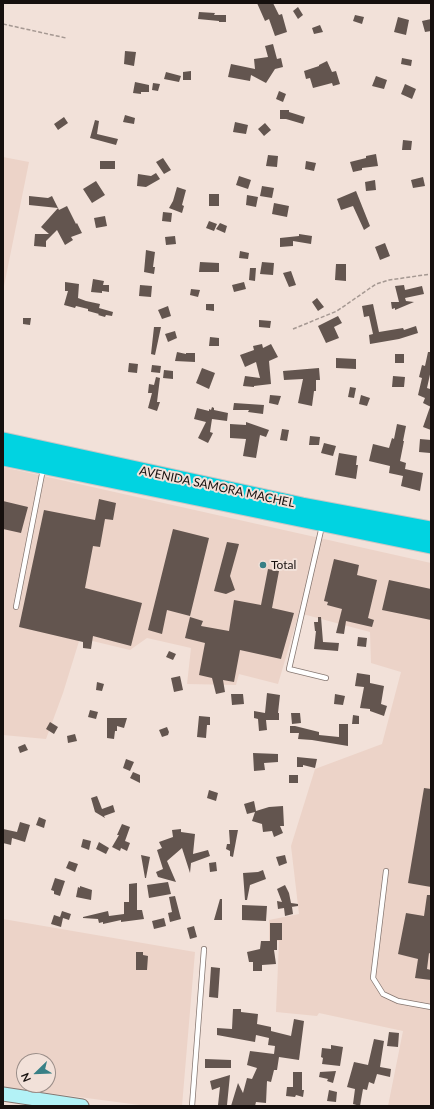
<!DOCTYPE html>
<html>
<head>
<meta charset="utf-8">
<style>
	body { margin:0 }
	#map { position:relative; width:434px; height:1109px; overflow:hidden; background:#f2e1d9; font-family:Lato,sans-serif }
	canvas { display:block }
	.frame { position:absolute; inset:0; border:4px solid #16100e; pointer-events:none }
	.north { position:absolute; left:16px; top:1053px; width:40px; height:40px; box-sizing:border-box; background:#f2e1d9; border:1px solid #9a8d88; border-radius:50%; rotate:247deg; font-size:11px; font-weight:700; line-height:16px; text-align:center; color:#16100e }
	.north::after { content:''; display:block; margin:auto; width:14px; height:18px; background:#388086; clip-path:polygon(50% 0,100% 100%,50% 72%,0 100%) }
</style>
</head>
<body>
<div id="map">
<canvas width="434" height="1109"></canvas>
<div class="frame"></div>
<div class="north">N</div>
</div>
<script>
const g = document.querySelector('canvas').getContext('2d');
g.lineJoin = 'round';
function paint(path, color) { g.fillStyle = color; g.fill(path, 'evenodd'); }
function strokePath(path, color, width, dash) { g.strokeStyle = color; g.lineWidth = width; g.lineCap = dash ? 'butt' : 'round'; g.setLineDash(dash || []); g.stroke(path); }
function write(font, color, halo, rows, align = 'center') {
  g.font = font + ' Lato,sans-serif'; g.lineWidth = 4; g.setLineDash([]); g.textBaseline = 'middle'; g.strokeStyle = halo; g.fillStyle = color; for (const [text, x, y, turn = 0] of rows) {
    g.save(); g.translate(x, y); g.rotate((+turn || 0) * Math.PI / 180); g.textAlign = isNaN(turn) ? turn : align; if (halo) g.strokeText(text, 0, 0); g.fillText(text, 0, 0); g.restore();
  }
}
const built = new Path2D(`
	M3,157L29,162L4,286H3Z
	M3,467L431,563V1106H388L403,1031L319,1013L317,1016L276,1012L279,941H269V920L299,914L291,846L315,769L382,744L401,672L371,663L370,632L299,613L278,684L239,674L236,685L187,684L191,648L147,638L130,650L80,638L63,693L46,739L3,735Z
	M3,919L195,952L182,1106H147L3,1087ZM24,1061H48V1085H24Z`);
const building = new Path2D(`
	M257,3H273L279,15L282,14L287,32L275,36L269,19L265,21Z
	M298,7L303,15L298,19L293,11Z
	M199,12L215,13L214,15H226V22H219V21L198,19Z
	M355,15L364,17L362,24L353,21Z
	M398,17L409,20L406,35L394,32Z
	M431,19V31L425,32L422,21Z
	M320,25L323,32L314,34L312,28Z
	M273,44L277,59L281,58L283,67L275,69L266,83L251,75L250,81L228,77L231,64L255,69L254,59L268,57L265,46Z
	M125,51L136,52L134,66L124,64Z
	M402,58L412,60L411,66L401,64Z
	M327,61L332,72L336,71L340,84L333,86L332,83L313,88L310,78L306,79L304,71L319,66V65Z
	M191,71V80H183V72Z
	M166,72L181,76L179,82L164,79Z
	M376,76L387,80L384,89L372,86Z
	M135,82L149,85V92H141V94L133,93Z
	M153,83L160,84L158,91L152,90Z
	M405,84L416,89L412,99L401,94Z
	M279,91L286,94L283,102L276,99Z
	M280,110H289V112L305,117L303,124L286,119H280Z
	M125,115L135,118L134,124L123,122Z
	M64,117L68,123L58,130L54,124Z
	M95,120L99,121L97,134L118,139L116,145L90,138Z
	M235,122L248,125L246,134L233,132Z
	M265,123L271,130L264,136L258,129Z
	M403,140L412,141L411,150H402Z
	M376,154L378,166L362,168V170L353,172L350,162L366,158V156Z
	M268,155L278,156L277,167L266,166Z
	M163,158L171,170L164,174L156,162Z
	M100,161H115V169H100Z
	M306,161L316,163L314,171L305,169Z
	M156,173L160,179L146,187L137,186L138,174L151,176Z
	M239,176L251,180L248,189L236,185Z
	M423,177L425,186L413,188L411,180Z
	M375,180L376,190L366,191L365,182Z
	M96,181L105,195L92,203L83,189Z
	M262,186L274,188L272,198L260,196Z
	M177,187L186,190L182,205L184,206L182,213L169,208L173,201Z
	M356,191L370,226L364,230L353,206L341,210L337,199Z
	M209,194H219V206H209Z
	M247,195L258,197L256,207L246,205Z
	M29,196L48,198L52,196L58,208L29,205Z
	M274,203L289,206L287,217L272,214Z
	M67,206L76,224L77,223L82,233L71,237L73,240L65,245L57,230L46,241V247L34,246L35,234H49L41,227L58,208L59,210Z
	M163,212L172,213L171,222L162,221Z
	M105,216L107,226L96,228L94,218Z
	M209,221L217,224L214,231L206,228Z
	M220,223L227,226L225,233L216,229Z
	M299,234L312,236L311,244L293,241V246L280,247V238L299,236Z
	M175,236L176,244L166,245L165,237Z
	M385,243L390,256L380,260L375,247Z
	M146,250L155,252L153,267H155L154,274L144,272Z
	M240,251L249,253L248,259L239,258Z
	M200,262L219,263V272H199Z
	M262,262L274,263L273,275L260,274Z
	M336,264H346V281L335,280Z
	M250,268H256L255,281L249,280Z
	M291,271L296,285L289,287L283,273Z
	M93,279L104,281L103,285H109V292L102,291V293L91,292Z
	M65,282L79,284L78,298L86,301L100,304L99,308L113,312L112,316L106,315L105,317L98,315L99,314L88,311V309L76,306L75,308L64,305L68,291H65Z
	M244,282L246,289L234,292L232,285Z
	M140,285L152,286L151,297L139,296Z
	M404,285L405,290L422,286L424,294L405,298L406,301L414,302L395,310V308L392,309L391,302H399L395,286Z
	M191,289L200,290L198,297L190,295Z
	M317,298L324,307L318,311L312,302Z
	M206,304H214V311L206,310Z
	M373,304L379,332L403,328L404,330L416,326L418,333L399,339L370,344L369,335L373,334L369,316L364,317L362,306Z
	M168,306L171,316L162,319L158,310Z
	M338,316L342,323L334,327L339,338L326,343L318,326Z
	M23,318H31L30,325L23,324Z
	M259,320L271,321L270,328L259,327Z
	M154,327H161L155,355L151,354Z
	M175,331L177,338L168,342L165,334Z
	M210,337L219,338V346H209Z
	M262,344L263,348L271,344L278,357L269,361L271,384L254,386V387L243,386L245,376L260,378L256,362L245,367L240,355L254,350L253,346Z
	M177,352L186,354V353H195V362L175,361Z
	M428,352H431V370L427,388L430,389L431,386V430L423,427L430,407H431L423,403L425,398L418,395L422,378L419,377L422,365L425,366Z
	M395,354H404V363H395Z
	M336,358L356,359V369L336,368Z
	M129,363L138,364L137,373L128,372Z
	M152,365L161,366L160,373L151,372Z
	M202,368L215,373L209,389L196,383Z
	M319,368L320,380H316V391H314L312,406L298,403L303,379L284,380L283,371Z
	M164,370L173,371V379L163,378Z
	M393,376L405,377L404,387H392Z
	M156,377L160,378L157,402H160L157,411L148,408L152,393H148L149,384L154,385Z
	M350,387L356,388L354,398L348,397Z
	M270,395L281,396L278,405L269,403Z
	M361,395L370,398L367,406L359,404Z
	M234,403L264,405L263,414L248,412L249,410H233Z
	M212,407L214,408V410L228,413L227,421L212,419L210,432L213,433L208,443L198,438L206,422L194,419L197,408L209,411V409L211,410Z
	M246,422L269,430L266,437L260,435L256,458L243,456L246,439L230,438V424L246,425Z
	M397,424L406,426L403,441H404L400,461L406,463L405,469L423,473L420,491L401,486L403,476L389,473L390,466L369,461L373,444L389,448L392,438L394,439Z
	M282,429L289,430L287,441L280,440Z
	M310,436L320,437L319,445H309Z
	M420,439L431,440L430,453L419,452Z
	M324,443L336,446L333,456L321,453Z
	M339,453L357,456L356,465H358L356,479L335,475Z
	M99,499L116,503L113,520L105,519L100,547L93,546L85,588L142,603L131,646L93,636L91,649L83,648V642L19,627L44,510L95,520Z
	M3,501L28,507L21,533L3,529Z
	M173,529L209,538L190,616L167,610L162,634L148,630Z
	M227,542L239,544L230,576L235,590L226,594L214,591Z
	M334,559L359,565L357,575L377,580L368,618L374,620L372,627L346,621L344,634L336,633L342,609L327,605L328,602L324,601Z
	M268,569L279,571L272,608L294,613L281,659L240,650L234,682L223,680L225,692L216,694L212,678L199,675L205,643L185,638L190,617L203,621L201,626L229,631L234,600L261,605Z
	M389,580L431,589V620L382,610Z
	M318,617H321L323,642L339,643L338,651L314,649L316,631H315L314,622H318Z
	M358,637L367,638L366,647L357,646Z
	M169,651L176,654L173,660L166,657Z
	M357,673L370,675V683L384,686L381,704L387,706L384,716L370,711V709L360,708L364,687L355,686Z
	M180,676L183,690L174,692L171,678Z
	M97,682L104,684L102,691L96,690Z
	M267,693L280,695L278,713H279V720H266L267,730L259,731L258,719L254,718V711L265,713Z
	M231,694H243L244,704L232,705Z
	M335,694L345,696L343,705L334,704Z
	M90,710L98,712L96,719L88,717Z
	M291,713H300L301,723L292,724Z
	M353,715L359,716V724H352Z
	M199,716L210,717V725H207L206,738L197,737Z
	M107,718H127L124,728L117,726V731H115L114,739L107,738Z
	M50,722L58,727L54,734L46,729Z
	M339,724H348V746L312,740L298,739L299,733H290V726H295L319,732V735L339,737Z
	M167,727L169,732L168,735L162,737L159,730Z
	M75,734L77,741L68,743L67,736Z
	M25,744L28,750L20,753L18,747Z
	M253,753L278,754V762L264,763L265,770L254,771Z
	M297,757L317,759L315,768L303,765V767H297Z
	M126,759L134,762L130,771L123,768Z
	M133,772L140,775V783L130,778Z
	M289,775H298V783H289Z
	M424,788L431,789V838L430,846H431V887L408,883Z
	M209,790L218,793L216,801L207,798Z
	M97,796L102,809L113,805L115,812L104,816L105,818L95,812L91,798Z
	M254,801L256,811L269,807L283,806L284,826H280L283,833L274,837L272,831L263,832L262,824L252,821L255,812L247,814L244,804Z
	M39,817L46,820L44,828L36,825Z
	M20,822L30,825L25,842L12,838L11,845L3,843V829L17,832Z
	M122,824L130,827L125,841L130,843L127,851L121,848L120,851L112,847L119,835H117Z
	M181,829V832L195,834L193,854L208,850L210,856L191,863L190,873L182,848L167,861L176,882L158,877L156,872L163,869L157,850L162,848L159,842L173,837L172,830Z
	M229,830H238L233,857L230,856V851L226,849L227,844H230Z
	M83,839L91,841L89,850L81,847Z
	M99,842L109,848L106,854L96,849Z
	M141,855L150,857L146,878H145Z
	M285,855L287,863L279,866L276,857Z
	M69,861L78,864L75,872L66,868Z
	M216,862L217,871L210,872L209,863Z
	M263,870L266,879L250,885L247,900H245L243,873L258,872Z
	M55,878L65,881L60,896L54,894V891L51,890Z
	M168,882L171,894L149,898L147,885Z
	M137,883V910H142L144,919L121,922V920L103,924V922L99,923L98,919L83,918V917L108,911L109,916L124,914V902H129V884Z
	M285,885L289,893L291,903L298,904V906L291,907H292L293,914L285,916L284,908L278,909L277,901L282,902L277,889Z
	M80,886L92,890L91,900L76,897L78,887L80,888Z
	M427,895H431V954L429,953L427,969L431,970V980L415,978L418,959L398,954L406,913L424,916Z
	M175,896L181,919L170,922L168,913L172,912L169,897Z
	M220,899H222V920H214Z
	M242,905L267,906L266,921L242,920Z
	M62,911L71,914L69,920L63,918L61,927L51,924L54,915L60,917Z
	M164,918L166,926L154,929L152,921Z
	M270,923H282V940H277V950H274L276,964L262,965V971H253V962H249L247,952L260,949L261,941H270Z
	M194,926L197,937L190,939L187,928Z
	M136,952H143V955L148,956L147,970H136Z
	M211,967L220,968L218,998L209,997Z
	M233,1009H241V1012L258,1014L257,1024L271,1027V1031L291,1036L294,1019L304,1021L299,1060L279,1057L277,1070H274L271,1082L267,1081L266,1103L256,1102L255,1106H231L238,1083L243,1093L247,1078L252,1079L257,1068L247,1065L250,1051L274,1054L275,1046L268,1045L269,1038L256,1035L255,1042L217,1035V1028L232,1029Z
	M389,1032L399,1033L398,1047L387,1046Z
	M374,1039L384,1041L380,1067L391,1069L390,1077L377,1074L374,1084L369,1082L367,1090L363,1089L360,1106L353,1104L355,1089L347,1087L354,1062L368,1065Z
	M331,1045L343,1047L340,1066L322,1064L323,1058L321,1057L322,1048L331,1049Z
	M205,1059L231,1060V1068H205Z
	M336,1071L333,1083L327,1081L328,1079L319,1077L320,1072Z
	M293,1072H302V1090H304L303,1097L296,1095L295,1097L286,1096L287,1087H293Z
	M230,1075L227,1105H218L220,1087L212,1090L210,1081Z
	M329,1090L337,1092L336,1102L327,1101Z`);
const path = new Path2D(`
	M3,24L66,38
	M293,329L337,311L376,284L389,280L431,274`);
const lane = new Path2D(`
	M322,526L289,669L326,678
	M16,607L43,469
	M386,871L373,978L383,994L398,1001L431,1007
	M192,1106L204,949`);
const secondary = new Path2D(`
	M3,1094L82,1106`);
const highway = new Path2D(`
	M3,441L302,506L431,530
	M3,457L431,545`);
const markers = [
	[263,565,4,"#388086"]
];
const streetNames = [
	["AVENIDA SAMORA MACHEL",217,487,12]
];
const poiNames = [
	["Total",271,565]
];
paint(built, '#ecd3c8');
paint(building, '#63554f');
strokePath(lane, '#857670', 6);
strokePath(secondary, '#857670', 15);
strokePath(highway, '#c7c6c5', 19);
strokePath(path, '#a59892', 1.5, [4, 2]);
strokePath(lane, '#fff', 4.5);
strokePath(secondary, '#b3f2f6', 13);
strokePath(highway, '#01d3e1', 17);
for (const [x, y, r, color] of markers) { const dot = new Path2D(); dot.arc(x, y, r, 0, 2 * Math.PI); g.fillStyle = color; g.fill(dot); strokePath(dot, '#f2e1d9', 1.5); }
write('12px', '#16100e', '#f2e1d9', streetNames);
write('12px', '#16100e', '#f2e1d9', poiNames, 'left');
</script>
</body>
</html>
